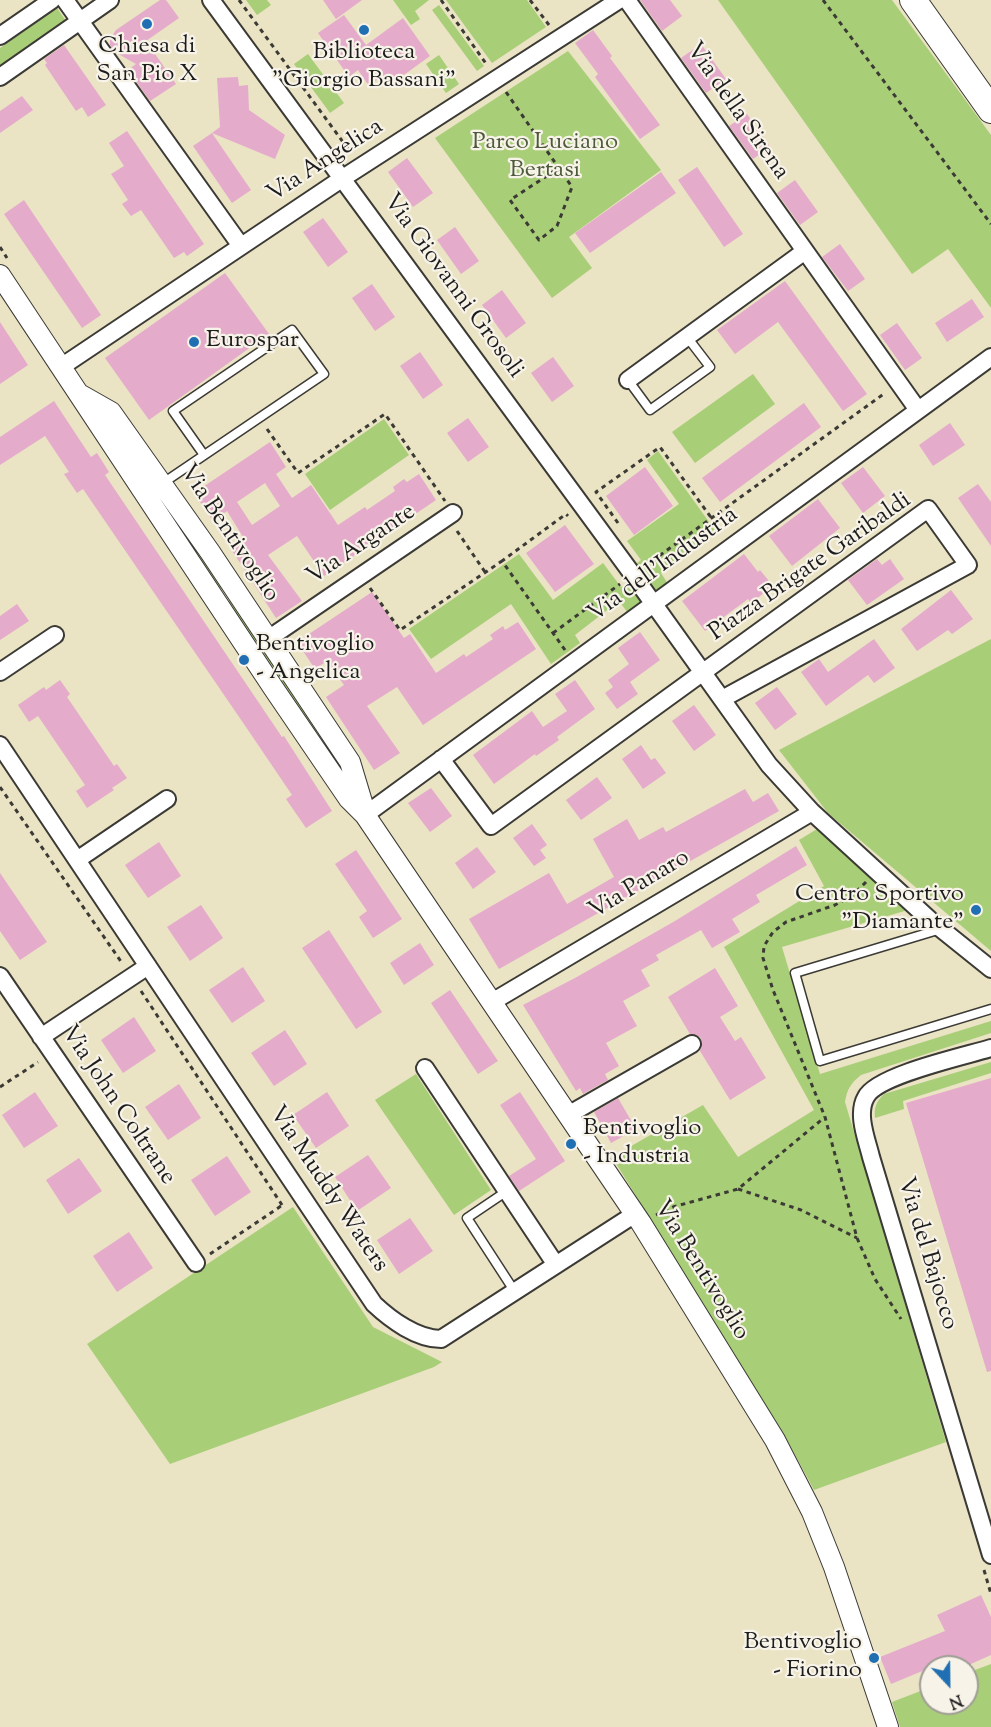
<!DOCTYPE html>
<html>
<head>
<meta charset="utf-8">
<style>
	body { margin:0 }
	#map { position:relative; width:991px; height:1727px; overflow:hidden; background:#eae3c4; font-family:"Sorts Mill Goudy",serif }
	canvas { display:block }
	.north { position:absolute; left:919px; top:1655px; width:60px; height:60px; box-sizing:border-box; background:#f7f3e8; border:2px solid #9f9d96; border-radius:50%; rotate:158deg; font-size:16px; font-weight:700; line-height:24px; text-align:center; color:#1c1c1c }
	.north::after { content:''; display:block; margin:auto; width:21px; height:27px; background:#1f6fb2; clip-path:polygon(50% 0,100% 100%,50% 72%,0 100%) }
</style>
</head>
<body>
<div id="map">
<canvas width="991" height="1727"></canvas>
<div class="north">N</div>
</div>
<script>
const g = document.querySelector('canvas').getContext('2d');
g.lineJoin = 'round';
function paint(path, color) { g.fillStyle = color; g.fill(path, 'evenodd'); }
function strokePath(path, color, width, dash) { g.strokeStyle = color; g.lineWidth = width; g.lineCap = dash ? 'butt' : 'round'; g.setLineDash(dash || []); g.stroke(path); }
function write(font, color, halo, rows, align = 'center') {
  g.font = font + ' "Sorts Mill Goudy",serif'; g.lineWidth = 4.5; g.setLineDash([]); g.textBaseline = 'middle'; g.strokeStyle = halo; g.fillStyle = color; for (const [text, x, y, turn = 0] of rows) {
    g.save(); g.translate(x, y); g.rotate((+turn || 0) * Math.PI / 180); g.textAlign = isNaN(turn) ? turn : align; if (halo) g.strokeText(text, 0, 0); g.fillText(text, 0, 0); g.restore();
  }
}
const green = new Path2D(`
	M246,0H267L271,5L257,15Z
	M393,0H429L415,11L420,19L411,25Z
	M446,0H527L546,27L492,63Z
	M718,0H892L991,135V308L948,249L912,274Z
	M439,5L484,66L477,71L432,10Z
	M57,8L66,21L0,67V48Z
	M568,51L661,170L569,237L592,268L552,298L435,138Z
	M308,54L344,103L330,113L294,64Z
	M439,55L459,84L446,93L426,64Z
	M753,374L775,404L695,463L672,432Z
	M384,419L409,455L330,510L305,474Z
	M658,451L717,533L661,573L668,584L656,592L636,564L641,560L627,541L679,504L647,460Z
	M168,504L225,585L215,592L163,506Z
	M519,554L553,600L603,563L621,587L627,583L642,603L628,613L619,601L575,635L580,643L551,664L511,604L431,659L409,629Z
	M234,598L321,727L313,734L225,604Z
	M991,639V951L828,813L779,750Z
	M817,829L908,910L782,947L820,1074L991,1021V1033L861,1075C851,1083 847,1089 845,1102L946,1442L814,1490L787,1440L612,1157L703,1105L738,1157L814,1110L724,947L824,886L799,840Z
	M991,1062V1073L903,1101L904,1109L875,1118C874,1107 876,1102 884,1094Z
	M416,1074L491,1190L454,1215L375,1100Z
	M293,1207L373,1327L442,1362L434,1367L170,1464L87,1344Z
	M991,1664V1727H900L892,1702L931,1687V1703H967V1673Z`);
const building = new Path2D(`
	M160,0H166L179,18L146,41L176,84L150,101L128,70L136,64L115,52L110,45V39L116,30Z
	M323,0H362L336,19Z
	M640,0H670L682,16L662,31Z
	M344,15L366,45L403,18L430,56L390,85L383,75L369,86L358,70L349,77L318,33Z
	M593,30L612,56L610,58L660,125L640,139L595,77L598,74L575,43Z
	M701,44L726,79L706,93L681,58Z
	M64,45L106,105L88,117L82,107L76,111L45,65L47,63L44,59Z
	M238,77L239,86L248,85L249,110L285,135L275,159L212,133L220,127L217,78Z
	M22,96L33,110L0,133V111Z
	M747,114L770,147L753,159L729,126Z
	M127,131L204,244L187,256L184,252L174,258L141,210L131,216L122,204L128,200L111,174L124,166L109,143Z
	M212,133L251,190L232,203L193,146Z
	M407,158L433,193L413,207L388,172Z
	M697,167L743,234L724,247L678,180Z
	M661,172L676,193L590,253L575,233Z
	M795,180L818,212L800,225L777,193Z
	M24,200L101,315L82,328L4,214Z
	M323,218L348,252L328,267L303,232Z
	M455,227L479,261L461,274L437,240Z
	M840,244L865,279L848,291L822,257Z
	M225,273L269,334L149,420L105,358Z
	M785,281L867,394L843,411L778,322L735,354L717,330Z
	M372,284L395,317L375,331L352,298Z
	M502,290L526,323L506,338L482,305Z
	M972,299L984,317L947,342L935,323Z
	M0,322L28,365L0,384Z
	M897,323L922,358L905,370L880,335Z
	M420,352L443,385L423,399L400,366Z
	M553,357L574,386L552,402L531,373Z
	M54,401L91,457L97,453L109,472L105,475L282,737L284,736L332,811L306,828L286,799L292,795L248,730L83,489L77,493L64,474L69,472L45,436L0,465V437Z
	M804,403L821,427L720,502L702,478Z
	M468,418L489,447L468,462L447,433Z
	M950,423L965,445L933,466L919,445Z
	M270,442L286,467L276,474L292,498L311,485L338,525L365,507L367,510L395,491L393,487L404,479L407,482L419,474L436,500L324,576L297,536L268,555L302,601L276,618L229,546L243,537L227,511L213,521L194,493ZM265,483L280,506L252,525L237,502Z
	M645,467L673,506L634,535L606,496Z
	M863,467L885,496L863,513L841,483Z
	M978,484L991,502V546L958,498Z
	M818,499L840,528L792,566L769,536Z
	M565,525L594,564L555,592L526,553Z
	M744,554L758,572L760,570L773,586L751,603L748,599L705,631L682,601Z
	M877,559L882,565L890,559L904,579L867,605L848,580Z
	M951,590L973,619L952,634L948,630L917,651L901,629Z
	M372,592L404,638L410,634L436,673L464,654L466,657L493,639L490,635L503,626L505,630L518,622L536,649L423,725L397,687L367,706L400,753L374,770L326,697L344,685L327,661L315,669L297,642Z
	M17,604L29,621L0,640V616Z
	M640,632L660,660L630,682L638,694L617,709L605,693L613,687L608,680L629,664L618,648Z
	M874,639L895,668L874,683L868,675L826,706L801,672L819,659L828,672Z
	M60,680L70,694L67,697L114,766L117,764L127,778L112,788L114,790L87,808L76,791L85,785L55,741L38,716L29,722L18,705L44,687L46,690Z
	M575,680L595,709L557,737L559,740L536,756L535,754L494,784L473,755L532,711L543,727L567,711L555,694Z
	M777,687L797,714L775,730L755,703Z
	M694,705L716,735L694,751L672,721Z
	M641,745L651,760L655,758L666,773L643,789L622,759Z
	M597,777L612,798L581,820L566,800Z
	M431,788L452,816L430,832L408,803Z
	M745,789L753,802L768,793L779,811L499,969L469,919L549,873L567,904L614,877L593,839L627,819L639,840L663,827L666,832Z
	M532,824L547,845L540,850L546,858L534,866L513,838Z
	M159,842L181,876L148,898L125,865Z
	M796,846L807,865L756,895L760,902L732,919L740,932L712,948L701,930L656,955L659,960L641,970L650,986L623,1001L637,1026L606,1043L619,1066L605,1074L608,1080L583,1094L580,1088L576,1091L523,1005L575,978L675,921Z
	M477,847L496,872L473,889L455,863Z
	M356,850L402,919L373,938L359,917L367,911L335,864Z
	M0,873L47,942L20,960L0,931Z
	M201,905L223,938L190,961L167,927Z
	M329,930L382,1012L356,1029L302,948Z
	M420,943L434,965L404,985L390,963Z
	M243,967L265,1001L232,1023L209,990Z
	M715,968L738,1006L720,1017L735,1041L741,1037L766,1078L730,1100L700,1051L702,1045L701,1038L697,1035L690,1034L668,997Z
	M450,990L498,1061L478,1074L431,1003Z
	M134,1017L156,1051L123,1073L101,1040Z
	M285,1030L307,1064L274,1086L251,1053Z
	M991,1078V1371L987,1372L906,1103Z
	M179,1084L201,1118L168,1140L145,1107Z
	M35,1092L58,1126L24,1148L2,1115Z
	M327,1092L349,1126L316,1148L293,1115Z
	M520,1092L565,1161L519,1191L509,1176L536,1159L500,1105Z
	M618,1098L636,1129L611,1143L594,1112Z
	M368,1155L391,1188L357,1211L335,1177Z
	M227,1156L251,1192L215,1216L191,1180Z
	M79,1158L102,1191L68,1214L46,1180Z
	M410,1218L433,1251L399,1274L377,1240Z
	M129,1232L153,1268L117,1292L93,1256Z
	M981,1595L991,1617V1655L964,1667H961L956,1657L891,1684L880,1657L945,1631L937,1615Z`);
const path = new Path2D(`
	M239,0L351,153
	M441,0L487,65
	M530,0L549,25
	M823,0L991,224
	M506,92L572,187L557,226L539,240L510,200L559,168
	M0,247L7,258
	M267,429L298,473L385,414L445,501
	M618,523L596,492L660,447L723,534
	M457,531L485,572
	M645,566L885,393
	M370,588L400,630L502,561
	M553,633L620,584
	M565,650L502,561L566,514L568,516
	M0,787L122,963
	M866,882L853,895L835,905L786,922L773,932L764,946L763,958L773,990L825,1117L857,1238L875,1279L901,1319
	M141,991L282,1205
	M0,1087L38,1062
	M738,1189L801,1210L857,1238
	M656,1215L673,1207L738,1189L825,1117
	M210,1254L281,1206
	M984,1570L991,1594`);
const service = new Path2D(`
	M628,380L650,410L710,367L687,337
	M163,483L324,374L292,330L173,411L204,455
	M941,929L795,973L820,1061L991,1009
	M507,1191L467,1218L515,1292`);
const minor = new Path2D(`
	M65,0L241,246
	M211,0L633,575L769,765L812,812L930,920L991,969
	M627,0L918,410
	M0,36L52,0
	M0,77L110,0
	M61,367L343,178L619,0
	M628,380L805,251
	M268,639L453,513
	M0,672L55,635
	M0,745L374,1304C391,1320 417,1339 441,1339L635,1214
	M441,759L491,826L928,509L968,565L722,699
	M365,815L991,357
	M77,860L167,799
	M0,976L196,1263
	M492,1002L812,812
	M41,1037L148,966
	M991,1048C965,1056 877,1075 866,1097C856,1114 867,1140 871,1157L991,1555
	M425,1068L556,1265
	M568,1115L692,1044`);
const tertiary = new Path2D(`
	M0,275L274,689L349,799L365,815L641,1223L775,1440L812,1512L834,1567L888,1727
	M81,395L111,412L210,552L350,762L365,812`);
const primary = new Path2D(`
	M913,0L991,110`);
const markers = [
	[147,24,6,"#1f6fb2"],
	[364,30,6,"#1f6fb2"],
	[194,342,6,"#1f6fb2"],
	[244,660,6,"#1f6fb2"],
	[976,910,6,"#1f6fb2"],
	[571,1144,6,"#1f6fb2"],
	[874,1658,6,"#1f6fb2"]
];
const poiNames = [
	["Chiesa di",147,48,"center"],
	["San Pio X",147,76,"center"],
	["Biblioteca",364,54,"center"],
	["\"Giorgio Bassani\"",364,82,"center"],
	["Eurospar",206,342],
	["Bentivoglio",256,646],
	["- Angelica",256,674],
	["Centro Sportivo",964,896,"right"],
	["\"Diamante\"",964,924,"right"],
	["Bentivoglio",583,1130],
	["- Industria",583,1158],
	["Bentivoglio",862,1644,"right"],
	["- Fiorino",862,1672,"right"]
];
const streetNames = [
	["Via della Sirena",736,112,55],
	["Via Angelica",326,162,-33],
	["Via Giovanni Grosoli",452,287,54],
	["Via Bentivoglio",228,534,56],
	["Via Argante",362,546,-34],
	["Via dell'Industria",664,566,-36],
	["Piazza Brigate Garibaldi",811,568,-35],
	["Via Panaro",640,886,-31],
	["Via John Coltrane",117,1106,56],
	["Via Muddy Waters",327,1190,56],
	["Via del Bajocco",926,1254,73],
	["Via Bentivoglio",700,1271,58]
];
const parkNames = [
	["Parco Luciano",545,144],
	["Bertasi",545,172]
];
paint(green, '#a9ce78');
paint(building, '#e5abcb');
strokePath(service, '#3b3a35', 11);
strokePath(minor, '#3b3a35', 20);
strokePath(tertiary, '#3b3a35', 22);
strokePath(primary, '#3b3a35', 28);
strokePath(path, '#3b3a35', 3, [4.5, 4.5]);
strokePath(service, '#fff', 8);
strokePath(minor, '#fff', 16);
strokePath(tertiary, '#fff', 20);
strokePath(primary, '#fff', 26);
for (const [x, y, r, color] of markers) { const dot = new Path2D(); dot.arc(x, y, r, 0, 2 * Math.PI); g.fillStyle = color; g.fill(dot); strokePath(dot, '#f7f3e8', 2); }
write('24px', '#1c1c1c', '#f7f3e8', poiNames, 'left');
write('24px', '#1c1c1c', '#f7f3e8', streetNames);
write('24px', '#4d5a3c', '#f7f3e8', parkNames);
</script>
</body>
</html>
